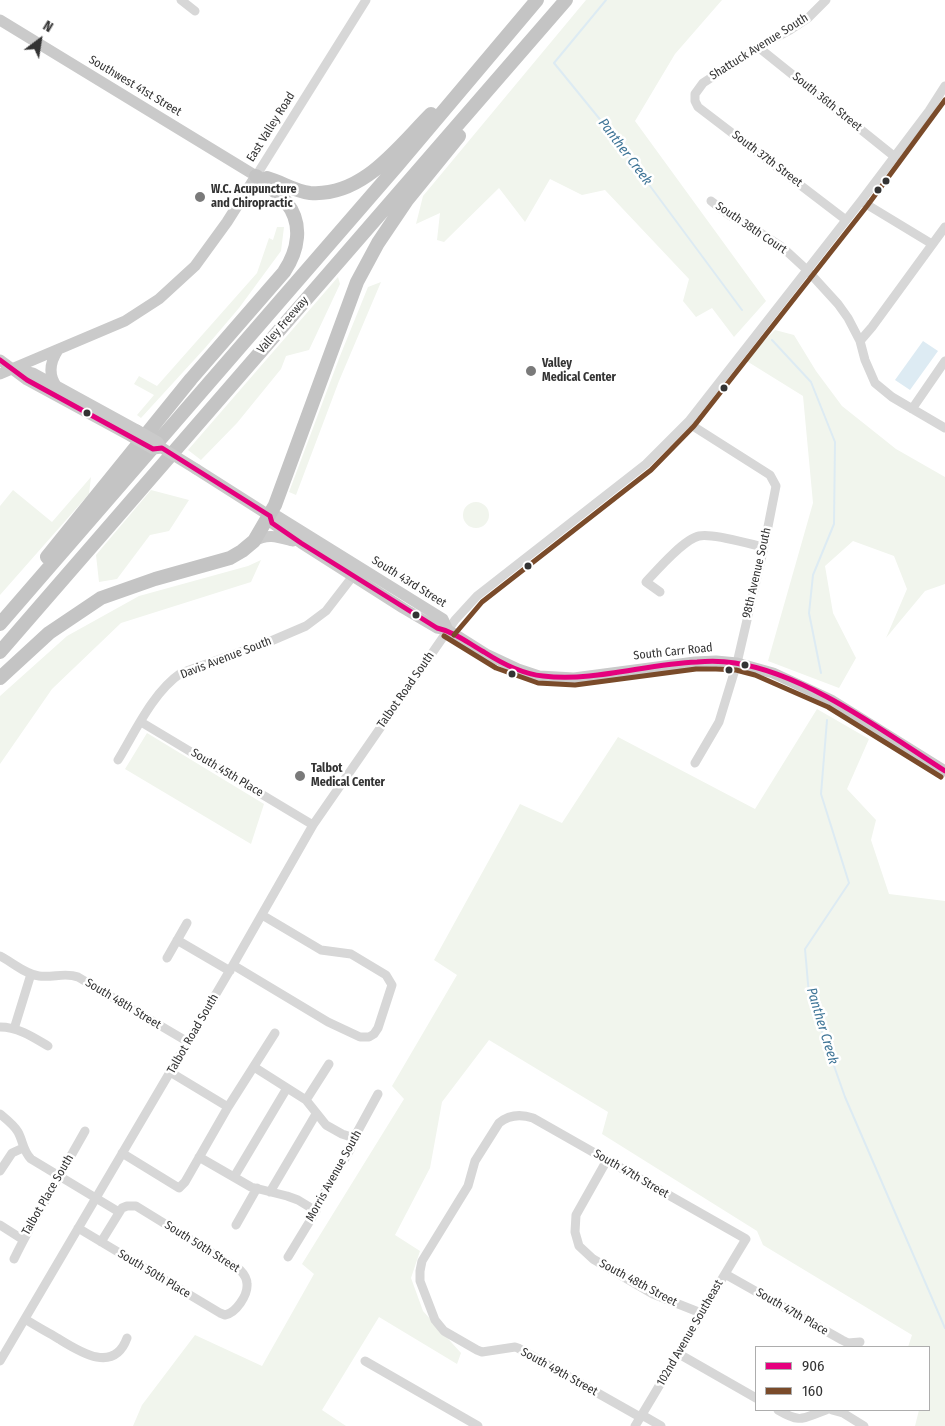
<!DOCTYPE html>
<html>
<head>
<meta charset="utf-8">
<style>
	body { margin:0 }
	#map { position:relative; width:945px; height:1426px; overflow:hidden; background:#fff; font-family:"Fira Sans Condensed",sans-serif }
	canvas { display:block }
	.legend { position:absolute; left:755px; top:1346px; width:175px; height:65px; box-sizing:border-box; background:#fff; border:1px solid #adadad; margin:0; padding:6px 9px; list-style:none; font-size:15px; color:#333 }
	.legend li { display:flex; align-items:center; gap:10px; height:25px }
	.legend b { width:25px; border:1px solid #adadad }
	.north { position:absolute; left:15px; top:15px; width:50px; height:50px; -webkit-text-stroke:4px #fff; paint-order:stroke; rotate:31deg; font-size:14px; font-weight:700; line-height:20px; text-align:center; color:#333 }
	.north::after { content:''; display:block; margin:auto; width:18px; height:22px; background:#333; clip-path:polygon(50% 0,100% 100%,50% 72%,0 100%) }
</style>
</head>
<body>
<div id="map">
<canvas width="945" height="1426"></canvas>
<ul class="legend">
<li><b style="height:6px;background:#e5007d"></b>906</li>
<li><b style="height:6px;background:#7a4b2a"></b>160</li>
</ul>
<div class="north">N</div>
</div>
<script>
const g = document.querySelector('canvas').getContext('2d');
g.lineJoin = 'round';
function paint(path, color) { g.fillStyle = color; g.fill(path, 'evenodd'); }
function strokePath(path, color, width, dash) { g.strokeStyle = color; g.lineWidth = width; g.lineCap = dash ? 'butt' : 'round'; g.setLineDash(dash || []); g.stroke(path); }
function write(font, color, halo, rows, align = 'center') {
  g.font = font + ' "Fira Sans Condensed",sans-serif'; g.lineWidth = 5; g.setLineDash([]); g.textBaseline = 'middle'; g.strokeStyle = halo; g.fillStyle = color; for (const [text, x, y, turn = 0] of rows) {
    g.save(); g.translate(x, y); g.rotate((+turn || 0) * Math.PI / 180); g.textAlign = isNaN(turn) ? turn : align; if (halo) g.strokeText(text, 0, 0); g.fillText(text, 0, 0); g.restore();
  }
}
const green = new Path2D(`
	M586,0H722L675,54L635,121L766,301L734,337L712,308L696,317L683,301L689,279L605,190L582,195L550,179L525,222L499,188L444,242L437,240L440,213L416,224L423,196Z
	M277,227H284L281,251L239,308L205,348L141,418L137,415L154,395L134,384L139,376L157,386L257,273L269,238L273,240Z
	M338,277L340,284L309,350L286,356L281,369L237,423L201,460L188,450Z
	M381,282L339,381L296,495L289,492L340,356L368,287Z
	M775,330L794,335L816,371L842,406L896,449L945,477V584L925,591L886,638L907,589L894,556L853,541L825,566L833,613L856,658L839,688L768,661L813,503L803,396L745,360Z
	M91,477L89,494L0,595V506L13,490L52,522Z
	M151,490L189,500L169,531L150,535L117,579L99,582L96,555Z
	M463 515a13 13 0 1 1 26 0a13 13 0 1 1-26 0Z
	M261,560L251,582L121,623L52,689L0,764V696L67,636L139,596L248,566Z
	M817,709L869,739L847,789L876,820L871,840L889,894L945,901V1426H915L919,1410H929V1347H908L912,1335L763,1245L757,1231L602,1134L608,1112L489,1040L442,1102L430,1168L395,1235L420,1251L411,1278L423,1311L461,1353L457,1364L379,1317L322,1410L346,1426H133L142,1405L195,1335L262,1366L314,1274L302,1264L404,1099L392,1086L457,975L434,960L520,804L562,823L618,737L755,809Z
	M147,733L264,804L251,844L125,769Z`);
const water = new Path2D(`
	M923,341L938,351L910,390L895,380Z`);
const stream = new Path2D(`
	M606,0L554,63L607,128L742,310
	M772,340L811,382L835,442L834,524L813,575L809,613L821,673
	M827,720L821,794L849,883L805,949L809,995L845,1097L945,1328`);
const minor = new Path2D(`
	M181,0L195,11
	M826,0L808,18L790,30L758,47L703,83L695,94V101L698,107L846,220
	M758,47L895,157
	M256,176L366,0
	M711,201L729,215L750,226L782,247L807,270L838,304L848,318L860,341L865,360L875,383L892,397L945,428
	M861,201L932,244
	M860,341L872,327L945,227
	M912,409L945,361
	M689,421L696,428L770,475L776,486L764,547L737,663L719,722L695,763
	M660,592L646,582C657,570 684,539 699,536C713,533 748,544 764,547
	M141,722L313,825
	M118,760C135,732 153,692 181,673L271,641L306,626L326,611L353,576
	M177,940L230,971
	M0,956C12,962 25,974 39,976C53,978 65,972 78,977L188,1042
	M167,958L187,923
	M233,965L328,1022L360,1037H369L374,1034L378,1028L392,985L386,975L351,954L321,950L262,915
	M0,1027C18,1027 33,1037 48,1046
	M14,1029L31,974
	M254,1067L306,1100L326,1125L342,1134L354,1138
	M170,1072L228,1107
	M306,1100L329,1064
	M0,1114C6,1119 14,1125 18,1132C23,1141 23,1151 31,1159L119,1212
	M122,1153L179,1188L185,1182L228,1107L275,1033
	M199,1157L251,1187L287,1196L298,1200L316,1211
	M607,1160L576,1215L575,1232L579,1246L593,1259L653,1294L701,1313
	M0,1171L12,1153L23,1148
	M234,1177L287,1088
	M270,1192L316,1114
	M0,1225L22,1239
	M236,1225L257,1188
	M78,1228L220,1313L225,1315C236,1313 248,1295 247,1284C247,1278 244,1274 240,1270L136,1206H127L122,1208L101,1242
	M288,1257L316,1211L317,1205L350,1150L354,1138L378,1094
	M14,1259C35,1216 61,1174 85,1131
	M725,1274L842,1340L848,1343L860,1342
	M25,1319C36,1326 47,1332 59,1339C80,1352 114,1374 127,1338
	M679,1354L756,1398
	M0,1361L233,965L313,825L455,620L477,596L646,464L689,421L861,201L929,111L945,86
	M365,1361L478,1426
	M778,1410C802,1424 802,1418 826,1410
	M832,1410L843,1413L864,1426
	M642,1415L661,1426
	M635,1426C673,1364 708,1301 746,1239L533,1118C521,1114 510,1114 499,1123L475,1161L468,1186L422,1261L420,1271V1281L435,1320L444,1331L477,1350L482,1352L515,1347L518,1348L640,1417`);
const major = new Path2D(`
	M0,20L256,176L227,222L195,266L159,299L125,321L0,374
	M0,360L27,380L132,437
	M16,369L33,373L137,430
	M57,387C48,375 50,362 58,350
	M196,469L270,516H277L443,619L448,630
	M270,516L272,523L301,543L403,608L437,628L448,630L486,654L518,669L539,676L574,678L695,662L716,661L737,663L773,673L831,700L945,771
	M254,541C268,533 278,537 293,541`);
const highway = new Path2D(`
	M267,178C282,182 294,191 310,193C363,197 398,147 431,114
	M47,557L191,379L284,272C298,251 304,224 286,202C278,192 266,184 256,176
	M0,624L397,166L537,0
	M0,652L566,0
	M0,678L49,633L101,598L155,579L230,558L242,551L254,541L275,505L357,282L378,243L407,200L459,136`);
const majorBridge = new Path2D(`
	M137,430L158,442L162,448L196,469
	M132,437L153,449L162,448`);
const bus1 = new Path2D(`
	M0,360L27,380L153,449L162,448L270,516L272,523L301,543L437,628C455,632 468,643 484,652C501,663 523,674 543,676C595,682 645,664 697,662C709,661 722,661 735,663C807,674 884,732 945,771`);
const bus2 = new Path2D(`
	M454,635L482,602L651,470L694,426L867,206L945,100
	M444,636L496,668L538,683L575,685L696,669H716L736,670L755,675L828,707L941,777`);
const markers = [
	[886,181,4.5,"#333"],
	[878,190,4.5,"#333"],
	[200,197,6,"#7a7a7a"],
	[531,371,6,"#7a7a7a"],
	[724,388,4.5,"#333"],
	[87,413,4.5,"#333"],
	[528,566,4.5,"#333"],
	[416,615,4.5,"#333"],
	[745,665,4.5,"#333"],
	[729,670,4.5,"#333"],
	[512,674,4.5,"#333"],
	[300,776,6,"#7a7a7a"]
];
const streetNames = [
	["Shattuck Avenue South",759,47,-32],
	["Southwest 41st Street",135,86,31],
	["South 36th Street",827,102,39],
	["East Valley Road",271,127,-58],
	["South 37th Street",767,159,37],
	["South 38th Court",751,228,34],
	["Valley Freeway",283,325,-49],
	["98th Avenue South",757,573,-77],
	["South 43rd Street",409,582,32],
	["South Carr Road",673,652,-6],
	["Davis Avenue South",226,658,-21],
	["Talbot Road South",406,690,-55],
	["South 45th Place",227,773,31],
	["South 48th Street",123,1004,31],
	["Talbot Road South",193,1034,-60],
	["South 47th Street",631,1174,30],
	["Morris Avenue South",334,1176,-61],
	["Talbot Place South",48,1195,-60],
	["South 50th Street",202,1247,32],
	["South 50th Place",154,1274,31],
	["South 48th Street",638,1283,28],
	["South 47th Place",792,1312,30],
	["102nd Avenue Southeast",690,1333,-60],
	["South 49th Street",559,1372,29]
];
const poiNames = [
	["W.C. Acupuncture",211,190],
	["and Chiropractic",211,204],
	["Valley",542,364],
	["Medical Center",542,378],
	["Talbot",311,769],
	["Medical Center",311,783]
];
const waterNames = [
	["Panther Creek",625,152,53],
	["Panther Creek",822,1026,73]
];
paint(green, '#f1f5ed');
paint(water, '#ddebf3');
strokePath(stream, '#ddebf3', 2);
strokePath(minor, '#d7d7d7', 9);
strokePath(major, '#cacaca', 11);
strokePath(highway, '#c4c4c4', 14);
strokePath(majorBridge, '#cacaca', 11);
strokePath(bus1, '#e5007d', 5);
strokePath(bus2, '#7a4b2a', 5);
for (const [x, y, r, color] of markers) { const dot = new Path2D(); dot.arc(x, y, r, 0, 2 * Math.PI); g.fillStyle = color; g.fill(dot); strokePath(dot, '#fff', 2); }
write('12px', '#333', '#fff', streetNames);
write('bold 12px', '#333', '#fff', poiNames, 'left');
write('italic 14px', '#3f7597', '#fff', waterNames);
</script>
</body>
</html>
